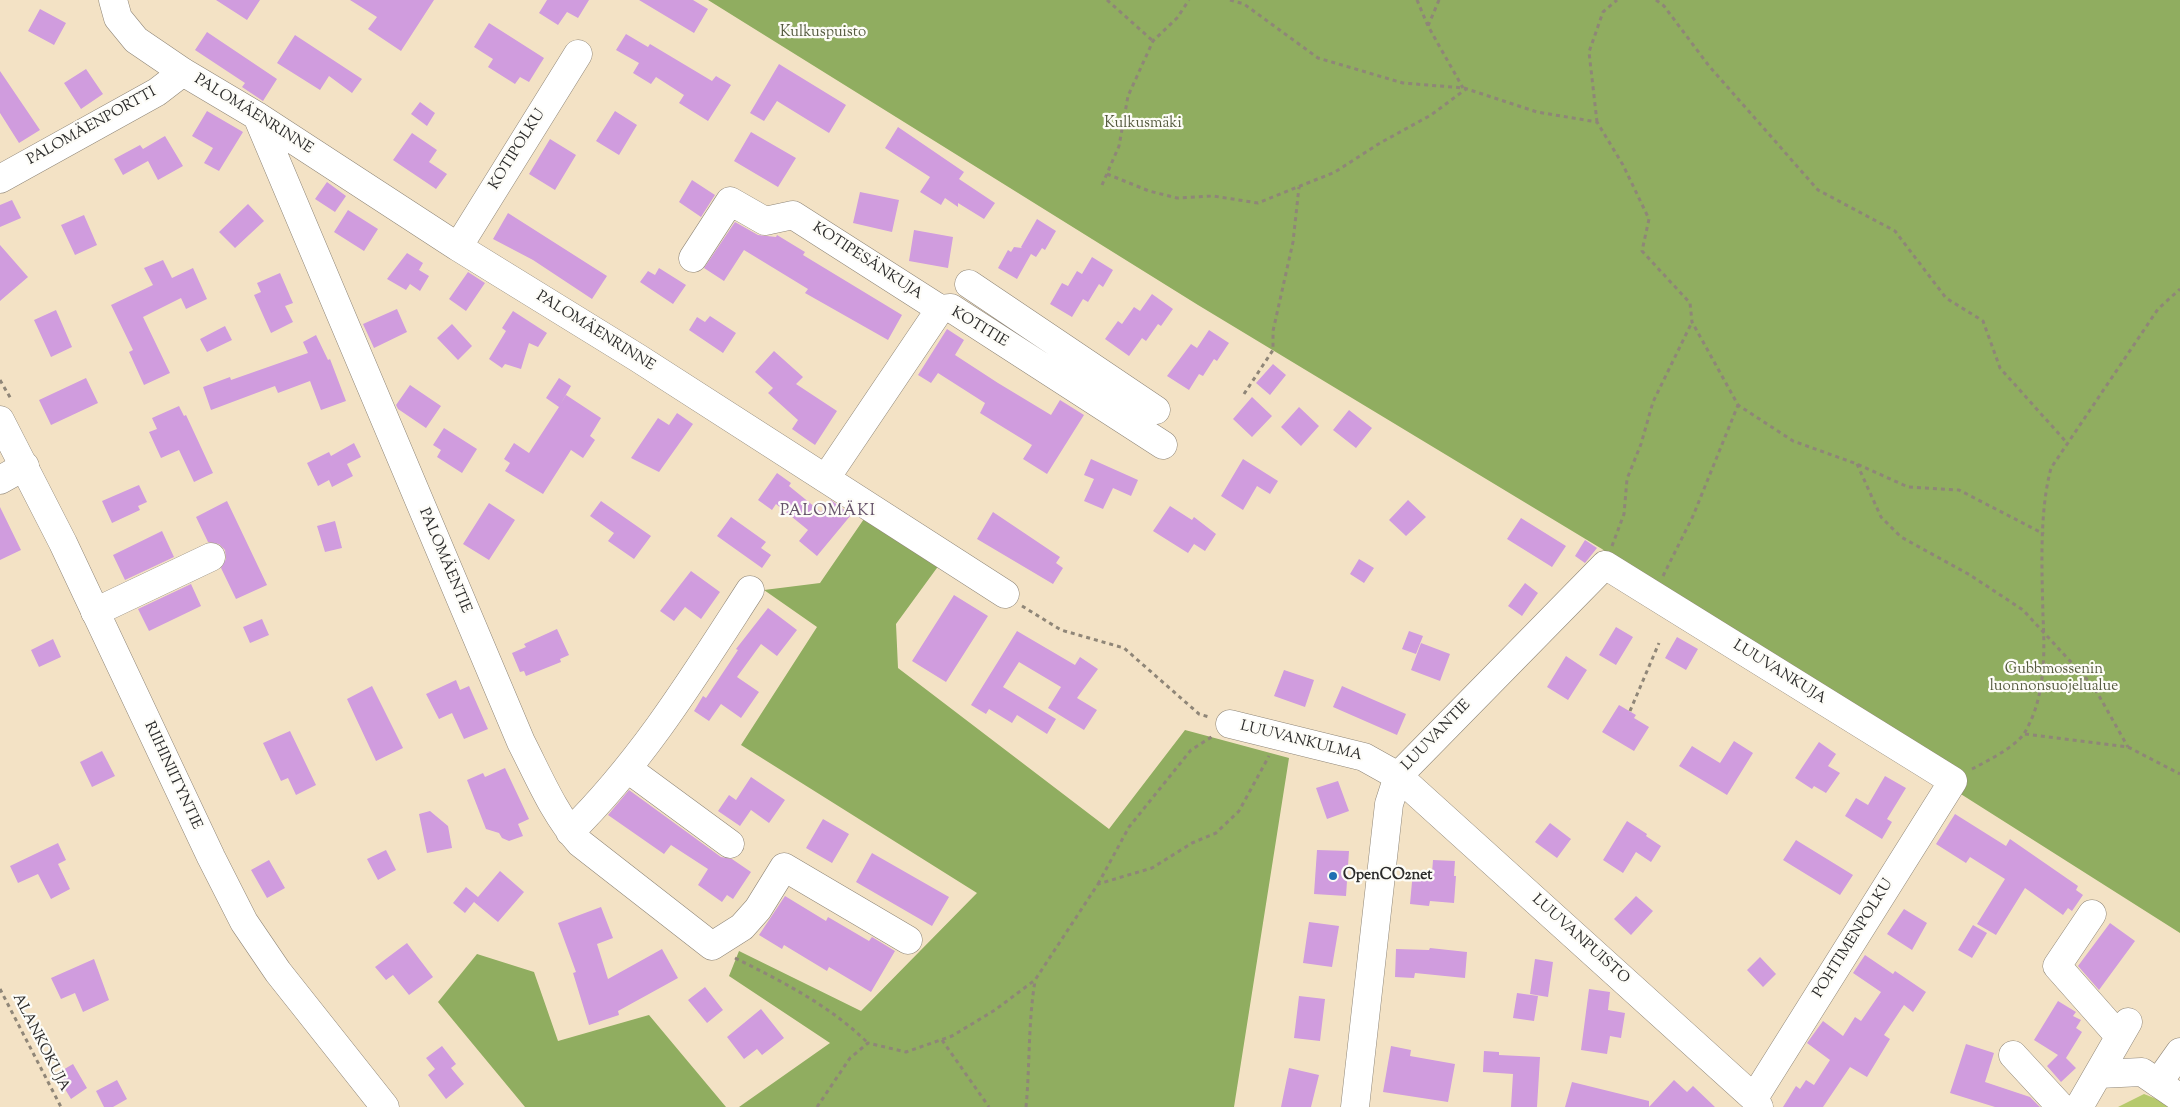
<!DOCTYPE html>
<html>
<head>
<meta charset="utf-8">
<style>
	body { margin:0 }
	canvas { display:block; background:#f3e2c5 }
</style>
</head>
<body>
<canvas width="2180" height="1107"></canvas>
<script>
const g = document.querySelector('canvas').getContext('2d');
g.lineJoin = 'round';
function paint(path, color) { g.fillStyle = color; g.fill(path, 'evenodd'); }
function strokePath(path, color, width, dash) { g.strokeStyle = color; g.lineWidth = width; g.lineCap = dash ? 'butt' : 'round'; g.setLineDash(dash || []); g.stroke(path); }
function write(font, color, halo, rows, align = 'center') {
  g.font = font + ' "Sorts Mill Goudy",serif'; g.lineWidth = 4.5; g.setLineDash([]); g.textBaseline = 'middle'; g.strokeStyle = halo; g.fillStyle = color; for (const [text, x, y, turn = 0] of rows) {
    g.save(); g.translate(x, y); g.rotate((+turn || 0) * Math.PI / 180); g.textAlign = isNaN(turn) ? turn : align; if (halo) g.strokeText(text, 0, 0); g.fillText(text, 0, 0); g.restore();
  }
}
const green = new Path2D(`
	M2144,1094L2159,1100L2170,1107H2118Z`);
const forest = new Path2D(`
	M708,0H2180V933L1956,791L1965,774L1665,595L1602,549L1198,305Z
	M866,516L942,561L896,624L898,668L1109,829L1185,730L1289,758L1234,1107H739L830,1043L729,976L739,951L861,1011L977,893L741,745L817,627L764,590L820,583Z
	M477,954L534,972L558,1041L649,1015L726,1107H525L438,1002Z`);
const building = new Path2D(`
	M216,0H260L247,20Z
	M350,0H434L401,51L368,29L377,17Z
	M547,0H589L578,18L567,12L558,25L539,13Z
	M639,0H693L708,9L694,33Z
	M40,9L66,23L54,45L28,31Z
	M489,23L544,58L529,82L520,77L515,84L488,67L493,59L474,47Z
	M207,32L277,79L263,101L242,87L245,83L195,50Z
	M626,34L648,47L650,44L712,81L716,76L731,85L708,121L679,103L684,95L656,77L651,84L633,73L639,63L616,50Z
	M295,35L362,79L352,93L329,76L320,90L277,63Z
	M779,64L846,105L829,133L777,101L764,121L750,113Z
	M86,69L103,94L81,109L64,83Z
	M0,71L40,130L19,143L0,113Z
	M420,102L435,113L427,126L411,114Z
	M207,111L243,132L219,171L204,163L213,148L192,136Z
	M615,111L637,125L619,155L596,141Z
	M898,127L964,172L959,179L995,203L984,219L958,203V207L945,198L941,205L920,192L930,177L885,148Z
	M751,132L796,158L778,187L734,161Z
	M412,133L437,150L429,162L447,174L436,189L393,160Z
	M165,136L183,166L158,180L148,161L123,175L114,159L140,145L143,149Z
	M550,139L576,155L555,190L529,174Z
	M692,180L715,195L701,217L679,202Z
	M327,182L346,196L335,212L315,199Z
	M860,192L899,200L892,232L853,223Z
	M12,200L21,218L0,227V205Z
	M248,204L264,221L235,248L219,232Z
	M348,210L378,229L364,251L334,232Z
	M508,213L607,276L592,299L533,260L493,239Z
	M84,215L97,245L75,255L61,225Z
	M1037,219L1056,231L1045,250L1042,248L1036,257L1031,254L1017,279L998,268L1008,250L1011,252L1014,247L1022,248L1021,247Z
	M735,222L758,235L776,237L777,235L805,252L803,255L902,315L888,340L805,293L808,289L744,250L724,281L704,268Z
	M914,230L953,237L948,268L909,261Z
	M0,245L28,277L0,301Z
	M407,253L423,263L419,270L429,276L420,291L410,284L406,290L387,279Z
	M1092,257L1113,270L1103,287L1099,284L1088,302L1083,299L1072,317L1050,304L1062,283L1068,286L1077,271L1082,274Z
	M163,260L172,278L193,268L207,299L186,309L181,298L143,317L170,373L144,385L129,352L133,350L111,305L153,285L144,268Z
	M659,268L686,285L673,304L640,282L648,271L655,275Z
	M468,272L485,283L466,311L449,299Z
	M280,273L293,303L285,306L293,322L271,333L254,295L261,292L257,283Z
	M1152,294L1173,309L1161,326L1158,324L1146,341L1142,338L1129,356L1105,339L1118,321L1122,324L1134,307L1140,311Z
	M397,309L407,332L374,348L363,324Z
	M56,310L72,347L51,357L34,320Z
	M513,311L547,333L538,347L529,343L521,369L505,364L502,368L489,359L506,331L502,328Z
	M710,316L736,333L723,353L689,330L697,317L705,322Z
	M452,324L472,346L458,360L437,338Z
	M225,326L232,340L207,352L200,339Z
	M947,329L964,340L955,355L998,383L1051,415L1060,400L1084,415L1047,474L1023,459L1032,445L980,413L985,403L938,373L931,383L918,375Z
	M1209,330L1229,343L1217,361L1214,359L1203,376L1199,374L1189,390L1167,376L1191,344L1197,348Z
	M316,335L328,360L330,359L346,401L321,410L310,381L278,393L275,386L211,410L203,387L230,377L231,380L308,353L303,342Z
	M774,351L803,377L796,384L837,411L815,445L792,429L798,420L768,393L773,388L755,372Z
	M1273,364L1286,375L1270,395L1256,383Z
	M86,378L98,403L51,425L39,400Z
	M559,378L571,386L560,405L566,395L601,418L590,436L595,440L583,458L571,450L543,494L505,471L510,463L504,459L514,443L529,453L559,407L546,398Z
	M410,385L441,406L426,428L398,409L396,405Z
	M1252,397L1272,416L1252,437L1233,419Z
	M179,406L184,416L186,415L213,473L194,482L179,450L161,458L149,432L157,429L152,418Z
	M1299,407L1319,426L1301,446L1281,427Z
	M1349,410L1372,428L1356,448L1333,430Z
	M677,413L693,424L659,472L631,458L658,418L669,425Z
	M444,428L477,449L462,473L437,457L441,450L433,445Z
	M354,443L361,457L347,464L353,476L332,487L329,480L318,486L307,463L329,452L331,456Z
	M1091,459L1138,480L1131,496L1113,488L1103,509L1084,501L1094,479L1084,475Z
	M1243,459L1278,481L1270,494L1257,486L1243,510L1221,496Z
	M777,473L791,483L789,486L821,512L831,500L851,515L817,556L799,541L808,530L776,504L772,510L758,500Z
	M139,485L147,502L138,506L140,510L112,523L102,501Z
	M1408,500L1426,517L1406,536L1389,520Z
	M227,501L267,585L236,599L221,568L226,559L225,550L219,544L208,542L196,517Z
	M601,501L651,536L634,559L608,541L614,533L590,516Z
	M489,503L515,520L489,560L463,544Z
	M1170,506L1192,520L1194,517L1216,534L1205,551L1194,544L1188,553L1153,531Z
	M0,507L21,550L0,560Z
	M993,512L1060,557L1056,563L1063,568L1053,584L977,539Z
	M731,517L766,542L761,548L771,555L762,568L717,536Z
	M1521,518L1566,546L1552,567L1507,539Z
	M335,521L342,548L325,552L317,526Z
	M162,531L174,557L125,580L113,555Z
	M1585,540L1597,548L1585,563L1575,556Z
	M1359,559L1374,568L1364,583L1350,574Z
	M691,571L720,592L701,619L685,607L674,621L660,611Z
	M1525,583L1538,593L1522,616L1508,606Z
	M191,584L201,606L149,631L138,609Z
	M954,595L988,616L946,682L912,661Z
	M768,608L797,630L777,656L761,644L737,677L759,692L741,718L721,704L709,721L694,711L703,696L706,698L738,650L736,649Z
	M262,619L269,635L250,643L243,627Z
	M1616,627L1633,637L1616,665L1599,655Z
	M557,629L569,655L560,659L561,662L526,676L524,671L520,672L512,653L526,647L524,644Z
	M1017,631L1075,665L1080,657L1098,669L1077,698L1097,710L1084,730L1048,708L1061,687L1019,662L1003,687L1056,719L1047,734L1017,715L1012,723L989,709L986,714L971,705Z
	M1409,631L1423,636L1416,654L1402,649Z
	M1677,637L1698,649L1686,670L1665,658Z
	M53,639L61,657L39,667L31,650Z
	M1421,643L1450,654L1440,681L1411,670Z
	M1566,656L1587,670L1568,700L1547,687Z
	M1284,670L1314,680L1305,707L1274,696Z
	M456,680L460,690L469,686L488,729L464,739L452,713L439,719L426,694Z
	M372,686L403,748L376,761L347,699Z
	M1342,686L1406,714L1397,735L1333,707Z
	M1619,705L1636,715L1634,718L1649,727L1634,751L1602,732Z
	M290,731L316,785L296,795L288,778L281,781L263,743Z
	M1734,741L1753,753L1727,795L1679,766L1692,746L1720,763Z
	M1819,742L1836,754L1828,766L1840,773L1826,793L1814,786L1812,789L1795,778Z
	M102,751L115,776L92,787L80,762Z
	M505,768L529,819L518,824L523,836L509,841L502,838L499,833L486,829L467,780L483,773L485,777Z
	M1885,776L1906,788L1887,819L1892,822L1882,839L1845,816L1856,798L1868,805Z
	M751,777L785,800L769,823L751,810L740,826L718,811L729,795L736,800Z
	M1338,781L1349,811L1327,819L1316,788Z
	M629,790L721,857L732,859L751,872L733,899L727,895L722,902L698,885L708,869L671,845L664,854L608,815Z
	M430,811L448,826L452,848L427,853L419,814Z
	M1955,814L2006,846L2010,839L2078,886L2076,890L2083,895L2072,911L2068,908L2063,915L2025,888L1996,935L1977,924L2005,879L1970,857L1966,863L1936,844Z
	M823,819L849,834L832,863L806,848Z
	M1627,821L1647,834L1646,836L1661,846L1651,862L1636,852L1623,873L1603,860Z
	M1550,823L1571,839L1557,858L1535,842Z
	M1796,840L1853,875L1840,895L1783,860Z
	M58,843L66,860L58,864L70,889L51,899L38,874L18,883L10,866Z
	M386,850L396,870L378,880L367,859Z
	M1317,850L1349,851L1346,896L1314,894Z
	M872,853L949,897L932,926L856,882Z
	M269,860L285,888L267,898L251,870Z
	M1433,860L1455,861L1454,876H1456L1454,903L1430,901L1429,906L1410,904L1413,871L1432,873Z
	M500,871L524,892L498,922L474,902L478,897L465,913L453,903L466,887L478,897Z
	M785,896L826,921L828,917L869,941L872,937L895,951L871,992L829,967L827,971L784,945L782,949L759,935Z
	M1636,896L1653,911L1631,935L1614,919Z
	M601,907L613,938L597,944L608,979L662,949L678,978L618,1011L619,1015L589,1025L573,973L576,972L558,923Z
	M1904,909L1927,923L1912,950L1887,934Z
	M1309,922L1339,926L1332,967L1303,963Z
	M2110,923L2135,941L2099,990L2078,966Z
	M1973,925L1987,933L1972,958L1958,950Z
	M407,943L433,977L409,995L393,975L386,980L375,967Z
	M1430,948L1467,952L1465,978L1415,973L1414,978L1395,977L1396,949L1429,950Z
	M1865,955L1893,974L1895,971L1926,992L1913,1012L1904,1005L1884,1035L1890,1039L1867,1077L1850,1067L1823,1107H1783L1796,1086L1800,1089L1806,1080L1814,1085L1830,1060L1807,1043L1823,1021L1843,1036L1855,1017L1861,1021L1881,992L1853,973Z
	M1760,957L1776,974L1763,987L1747,970Z
	M94,959L109,1000L83,1012L75,993L61,999L51,978Z
	M1535,959L1553,962L1548,997L1530,994Z
	M705,987L723,1010L707,1023L688,1000Z
	M1589,989L1610,992L1608,1010L1625,1013L1621,1038L1610,1036L1607,1054L1581,1050Z
	M1517,993L1538,996L1534,1021L1513,1018Z
	M1299,996L1325,999L1320,1041L1294,1038Z
	M2058,1001L2076,1012L2073,1016L2081,1020L2076,1028L2082,1032L2066,1058L2076,1068L2061,1082L2047,1066L2058,1055L2034,1040Z
	M761,1009L784,1038L762,1055L757,1049L744,1059L727,1037Z
	M1966,1044L1994,1053L1985,1082L2030,1097L2040,1107H1995L1950,1093Z
	M442,1046L456,1064L451,1068L464,1084L446,1099L428,1075L435,1069L426,1058Z
	M1391,1046L1411,1050L1410,1056L1455,1064L1448,1102L1383,1092Z
	M1484,1051L1499,1052V1055L1540,1057L1537,1107H1511L1513,1074L1483,1072Z
	M73,1064L87,1088L71,1099L56,1074Z
	M1289,1068L1319,1075L1311,1107H1281Z
	M117,1080L127,1099L113,1107H104L96,1091Z
	M1674,1080L1687,1092L1693,1086L1715,1107H1649Z
	M1572,1082L1649,1101V1107H1565Z`);
const path = new Path2D(`
	M1107,0L1153,41
	M1230,0L1244,4L1318,58L1403,83L1464,88L1537,112L1597,122L1623,165L1649,219L1642,251L1690,303L1692,322L1738,405L1793,441L1857,464L1908,487L1959,490L2044,534
	M1417,0L1428,26
	M1439,0L1428,26L1463,88
	M1656,0L1664,6L1709,66L1818,190L1895,231L1946,298L1983,321L2000,368L2068,444
	M1597,122L1589,52L1603,12L1617,0
	M1107,174L1149,191L1177,198L1213,196L1258,203L1335,172L1380,143L1431,115L1466,89
	M1102,185L1119,146L1128,96L1153,41L1177,18L1189,0
	M0,380L11,399
	M1244,394L1273,350V331L1293,242L1299,187
	M1857,464L1881,517L1901,537L1970,575L2023,610L2094,687L2128,747
	M1612,546L1624,514L1627,479L1641,444L1653,402L1692,322
	M1663,576L1693,516L1738,405
	M1022,606L1061,630L1124,648L1199,714L1209,717
	M1630,711L1659,643
	M2025,734L2128,747L2180,774
	M1972,769C1987,761 2016,747 2025,732C2045,698 2045,655 2043,617C2042,570 2039,513 2051,468L2158,309L2180,289
	M1098,884L1129,827L1191,750L1213,736
	M735,958C783,982 829,1005 868,1043
	M0,989L61,1107
	M942,1040L989,1107
	M817,1107L850,1058L868,1043L906,1052L952,1036L995,1010L1035,980L1098,884L1152,868L1192,843L1216,833L1239,811L1269,756
	M1026,1107C1030,1065 1028,1023 1035,981`);
const minor = new Path2D(`
	M113,0L118,18L136,40L183,72L257,116L458,247L638,358L1005,594
	M257,116L521,742C539,777 554,814 580,843L712,946L742,927L758,909L784,867L908,940
	M0,179L157,92L183,72
	M458,247L578,54
	M693,258L730,201L765,221L793,215L940,309
	M969,284L1156,410
	M826,478L940,309L951,308L1163,445
	M0,480L25,466
	M95,612L211,557
	M1230,724L1364,757L1398,776L1754,1098L1759,1107
	M628,769L730,844
	M570,832C643,760 695,675 750,590
	M2092,914L2057,966L2119,1036
	M2013,1055L2061,1107
	M2099,1074L2142,1072L2180,1098
	M2158,1083L2180,1052
	M1355,1107L1389,804L1398,776L1605,565L1953,781L1754,1098
	M2079,1107L2128,1022`);
const major = new Path2D(`
	M0,420L63,543L211,857L244,922L278,972L385,1107`);
const markers = [
	[1333,876,5,"#1f6fb2"]
];
const parkNames = [
	["Kulkuspuisto",823,33],
	["Kulkusmäki",1143,124],
	["Gubbmossenin",2054,670],
	["luonnonsuojelualue",2054,687]
];
const streetNames = [
	["PALOMÄENRINNE",253,115,32],
	["PALOMÄENPORTTI",92,127,-29],
	["KOTIPOLKU",518,150,-58],
	["KOTIPESÄNKUJA",867,262,33],
	["KOTITIE",979,328,31],
	["PALOMÄENRINNE",595,332,32],
	["PALOMÄENTIE",444,561,67],
	["LUUVANKUJA",1779,673,32],
	["LUUVANTIE",1437,736,-46],
	["LUUVANKULMA",1301,742,14],
	["RIIHINIITYNTIE",172,776,65],
	["POHTIMENPOLKU",1854,939,-58],
	["LUUVANPUISTO",1580,940,42],
	["ALANKOKUJA",40,1043,63]
];
const poiNames = [
	["OpenCO2net",1343,876]
];
const neighbourhoodNames = [
	["PALOMÄKI",828,512]
];
paint(green, '#b6c96d');
paint(forest, '#90ad60');
paint(building, '#d09cde');
strokePath(minor, '#8f8678', 29);
strokePath(major, '#8f8678', 29);
strokePath(path, '#8f8678', 3, [4, 4]);
strokePath(minor, '#fff', 28);
strokePath(major, '#fff', 28);
for (const [x, y, r, color] of markers) { const dot = new Path2D(); dot.arc(x, y, r, 0, 2 * Math.PI); g.fillStyle = color; g.fill(dot); strokePath(dot, '#fdfcf7', 2); }
write('15px', '#555a3f', '#fdfcf7', parkNames);
write('15px', '#2b2b2b', '#fdfcf7', streetNames);
write('bold 15px', '#2b2b2b', '#fdfcf7', poiNames, 'left');
g.letterSpacing = '1px';
write('16px', '#65536a', '#fdfcf7', neighbourhoodNames);
g.letterSpacing = '0px';
</script>
</body>
</html>
